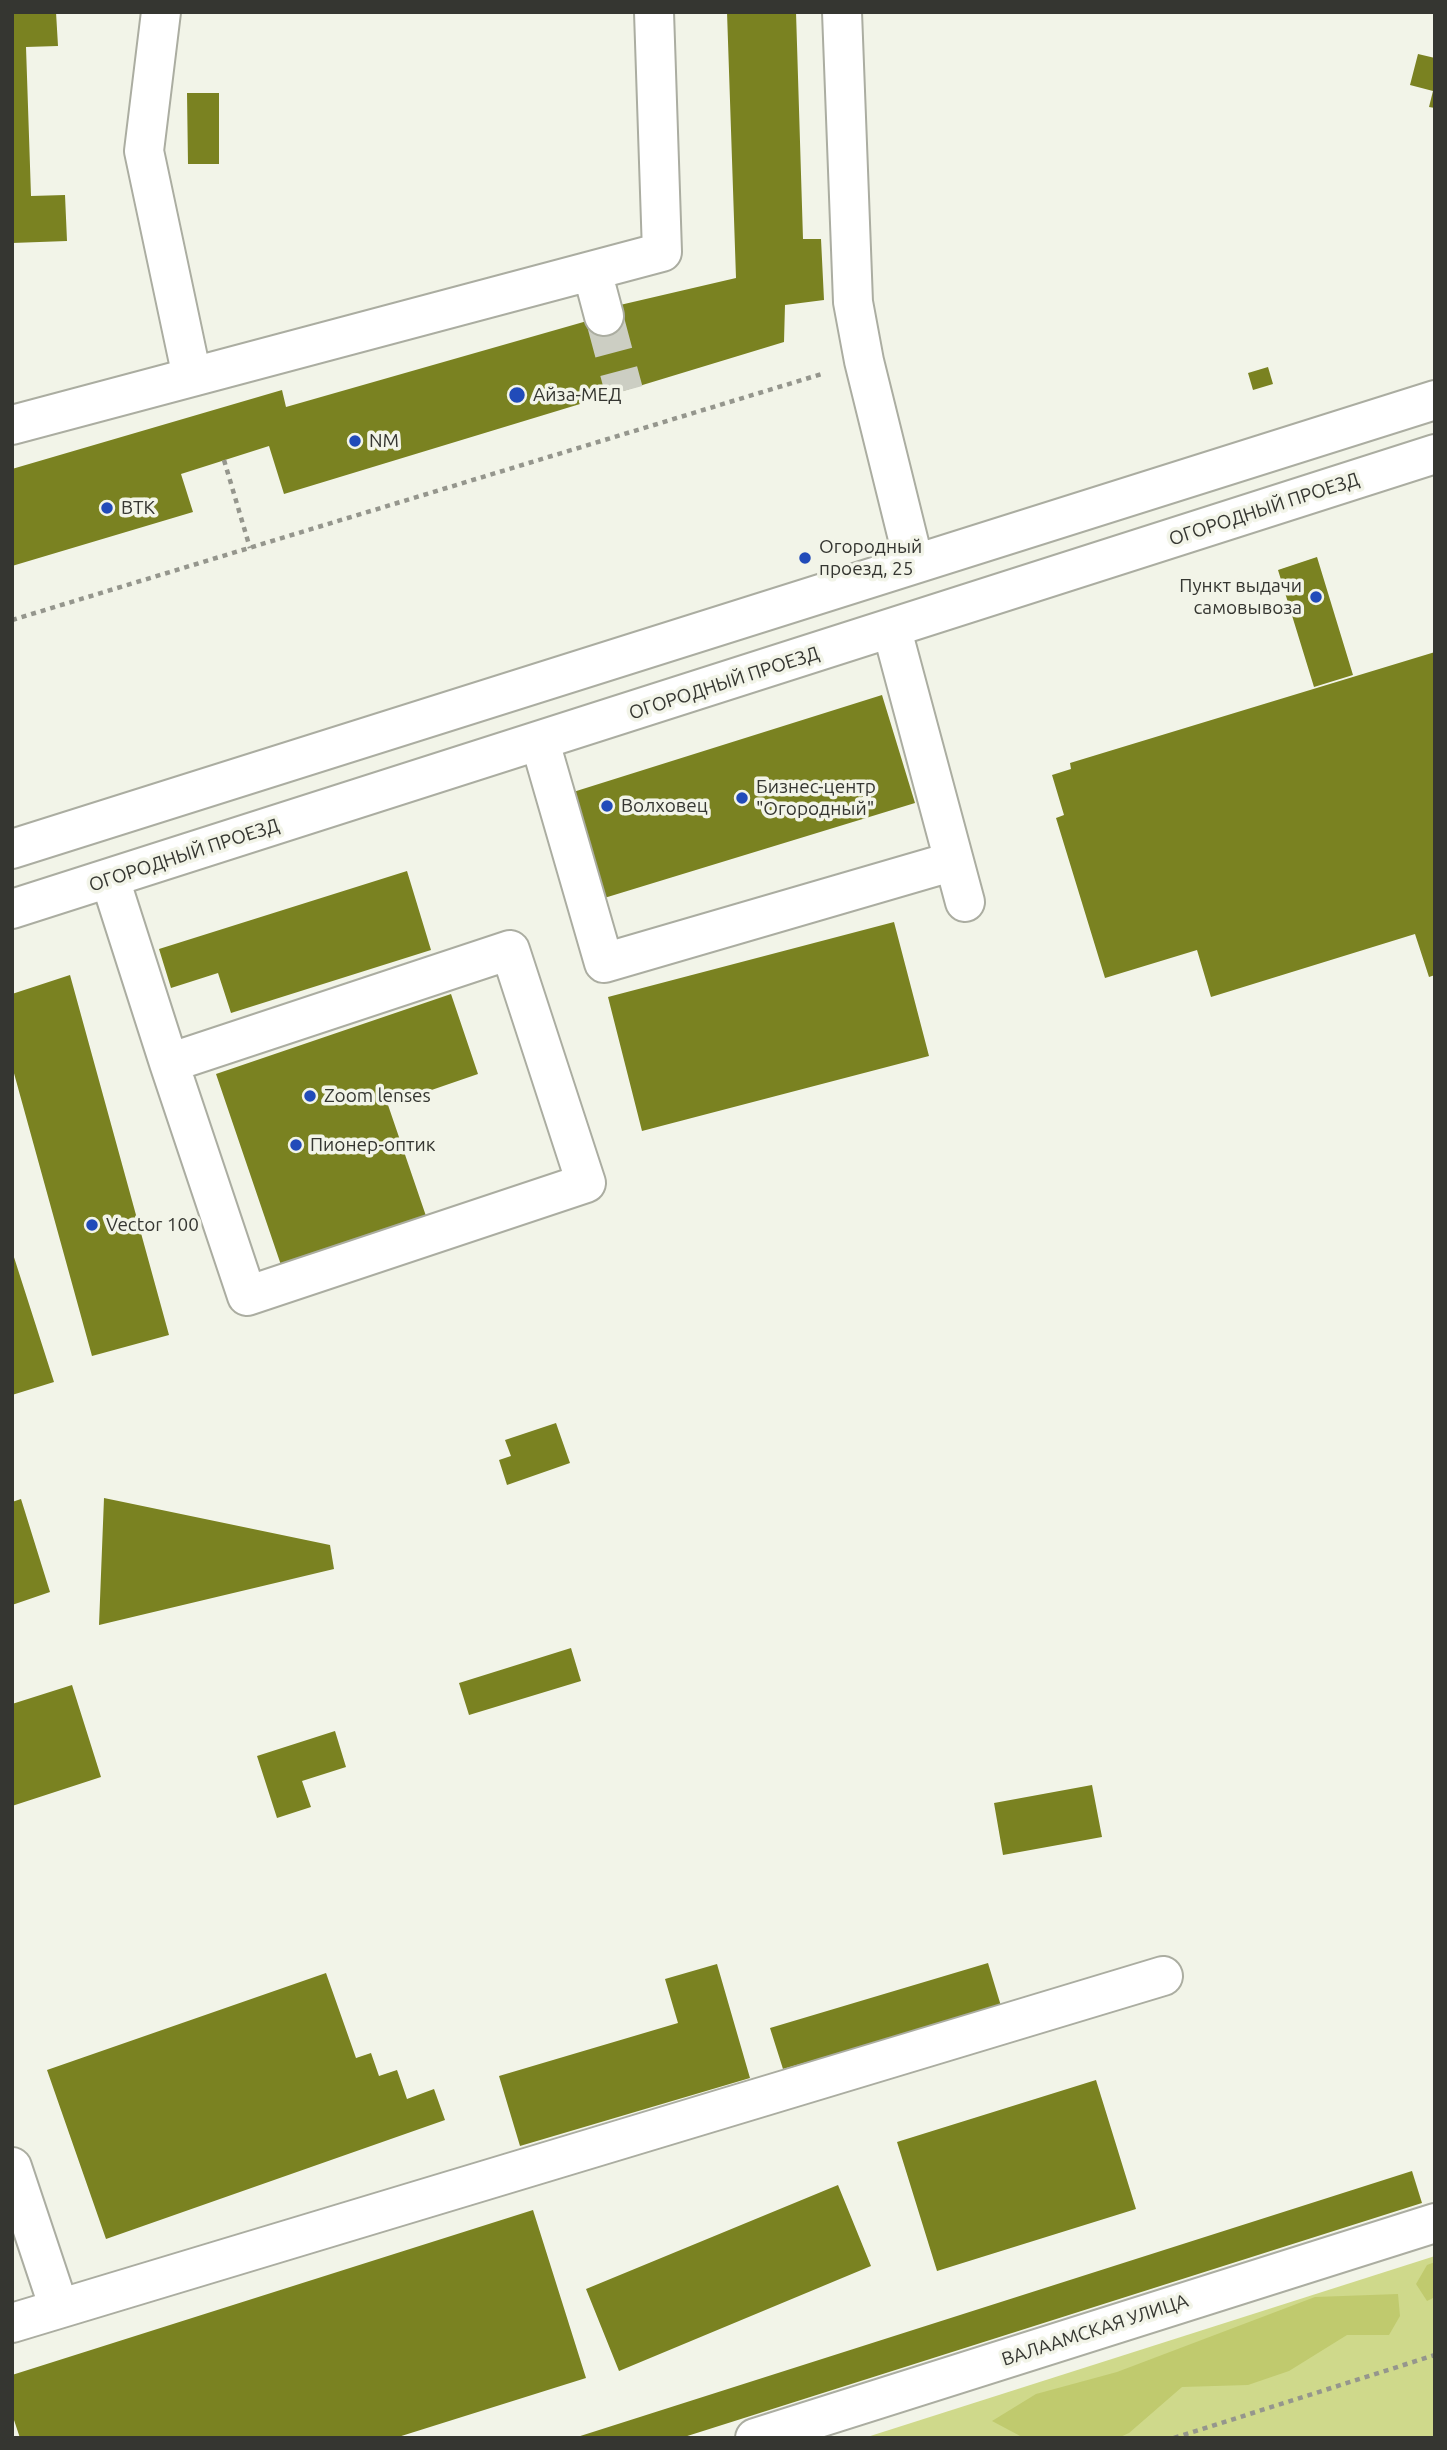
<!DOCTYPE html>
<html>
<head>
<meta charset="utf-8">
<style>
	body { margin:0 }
	#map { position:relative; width:1447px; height:2450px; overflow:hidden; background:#f2f4e8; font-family:Ubuntu,sans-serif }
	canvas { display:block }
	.frame { position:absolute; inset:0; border:14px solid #353631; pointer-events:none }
</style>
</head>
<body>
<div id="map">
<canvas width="1447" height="2450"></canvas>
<div class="frame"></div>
</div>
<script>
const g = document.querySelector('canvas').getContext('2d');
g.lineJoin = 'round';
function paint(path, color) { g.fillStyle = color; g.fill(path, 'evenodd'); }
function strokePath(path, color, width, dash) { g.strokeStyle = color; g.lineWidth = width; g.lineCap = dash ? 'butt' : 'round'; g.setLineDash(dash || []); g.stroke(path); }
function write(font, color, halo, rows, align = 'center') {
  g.font = font + ' Ubuntu,sans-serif'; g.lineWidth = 7; g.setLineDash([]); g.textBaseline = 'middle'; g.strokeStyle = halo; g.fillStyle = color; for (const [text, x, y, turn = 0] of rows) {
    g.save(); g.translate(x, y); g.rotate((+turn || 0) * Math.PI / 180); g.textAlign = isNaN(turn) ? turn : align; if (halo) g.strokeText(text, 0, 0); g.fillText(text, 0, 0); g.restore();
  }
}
const green = new Path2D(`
	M1435,2256V2438H864Z`);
const forest = new Path2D(`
	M1435,2262V2297L1427,2301L1416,2284L1427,2265Z
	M1398,2294L1400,2316L1389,2335H1347L1289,2371L1248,2385L1182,2387L1129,2433L1118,2438H1024L992,2421L1036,2394L1117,2372L1315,2297Z`);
const building = new Path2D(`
	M12,12H56L58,46L26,47L31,196L65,195L67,241L12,243Z
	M727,12H796L803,239H821L824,300L785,305L784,342L284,494L269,446L181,474L193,512L12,566V469L282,390L286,407L622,311L620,305L736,278Z
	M1418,54L1435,58V108L1429,107L1433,91L1410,85Z
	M187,93H219V164H188Z
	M1268,367L1273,384L1253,390L1248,373Z
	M1317,557L1353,675L1314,687L1278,570Z
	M1435,652V975L1429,977L1415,934L1211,997L1197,950L1105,978L1056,818L1064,815L1052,775L1071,769L1070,763Z
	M882,695L915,803L601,899L570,793Z
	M407,871L431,950L231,1013L218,973L171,988L159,949Z
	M894,922L929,1056L642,1131L608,997Z
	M70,975L169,1335L92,1356L12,1066V994Z
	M451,994L478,1074L388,1105L426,1216L281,1265L216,1074Z
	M12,1251L54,1382L12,1395Z
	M556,1423L570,1463L507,1485L499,1460L511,1456L505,1440Z
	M104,1498L330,1545L334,1569L99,1625Z
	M21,1499L50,1592L12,1605V1502Z
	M571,1648L581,1681L469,1715L459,1683Z
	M72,1685L101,1777L12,1806V1704Z
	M335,1731L346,1767L302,1781L311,1807L277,1818L257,1756Z
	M1092,1785L1102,1837L1003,1855L994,1803Z
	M988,1963L1001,2006L783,2069L770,2028Z
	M717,1964L750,2078L520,2146L499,2076L678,2023L665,1979Z
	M326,1973L356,2058L371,2053L379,2076L397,2070L407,2099L434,2089L445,2120L106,2239L47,2070Z
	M1096,2080L1136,2209L937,2271L897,2142Z
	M1412,2171L1422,2203L681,2438H574Z
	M838,2185L871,2266L619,2371L586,2289Z
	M533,2210L586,2378L395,2438H20L12,2414V2375Z`);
const minorTunnel = new Path2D(`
	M604,316L624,391`);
const path = new Path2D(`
	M224,460L250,548
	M12,620L825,373
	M1174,2438L1435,2355`);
const minor = new Path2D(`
	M161,12L144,151L192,377
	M842,12L853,302L864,361L914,563
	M592,271L604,316
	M12,425L662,252L654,12
	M892,630L965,902
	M540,742L604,963L954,861
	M110,879L169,1063
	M510,950L586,1183L247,1296L169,1063Z
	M12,2167L59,2308
	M12,2323L1163,1976
	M755,2438L1435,2223`);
const major = new Path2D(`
	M12,849L1435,400
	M12,909L1435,454`);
const markers = [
	[517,395,9,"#214bb9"],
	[355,441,7,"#214bb9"],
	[107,508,7,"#214bb9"],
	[805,558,7,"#214bb9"],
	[1316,597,7,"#214bb9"],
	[742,798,7,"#214bb9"],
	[607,806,7,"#214bb9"],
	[310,1096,7,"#214bb9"],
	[296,1145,7,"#214bb9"],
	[92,1225,7,"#214bb9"]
];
const poiNames = [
	["Айза-МЕД",533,395],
	["NM",369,441],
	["ВТК",121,508],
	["Огородный",819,547],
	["проезд, 25",819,569],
	["Пункт выдачи",1302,586,"right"],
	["самовывоза",1302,608,"right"],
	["Бизнес-центр",756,787],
	["\"Огородный\"",756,809],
	["Волховец",621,806],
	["Zoom lenses",324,1096],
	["Пионер-оптик",310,1145],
	["Vector 100",106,1225]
];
const streetNames = [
	["ОГОРОДНЫЙ ПРОЕЗД",1264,509,-18],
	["ОГОРОДНЫЙ ПРОЕЗД",724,683,-18],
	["ОГОРОДНЫЙ ПРОЕЗД",184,855,-18],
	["ВАЛААМСКАЯ УЛИЦА",1095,2330,-18]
];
paint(green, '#cfd98b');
paint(forest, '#c0ca6e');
paint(building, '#7a8221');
strokePath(minorTunnel, '#cccec3', 38, [38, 19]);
strokePath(minor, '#abada1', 42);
strokePath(major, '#abada1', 42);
strokePath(path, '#95968d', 4.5, [5, 5]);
strokePath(minor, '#fff', 38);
strokePath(major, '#fff', 38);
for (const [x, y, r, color] of markers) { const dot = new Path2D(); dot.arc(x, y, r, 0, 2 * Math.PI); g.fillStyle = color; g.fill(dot); strokePath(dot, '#f2f4e8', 2.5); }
write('19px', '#353631', '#f2f4e8', poiNames, 'left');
write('19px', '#353631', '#f2f4e8', streetNames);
</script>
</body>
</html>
